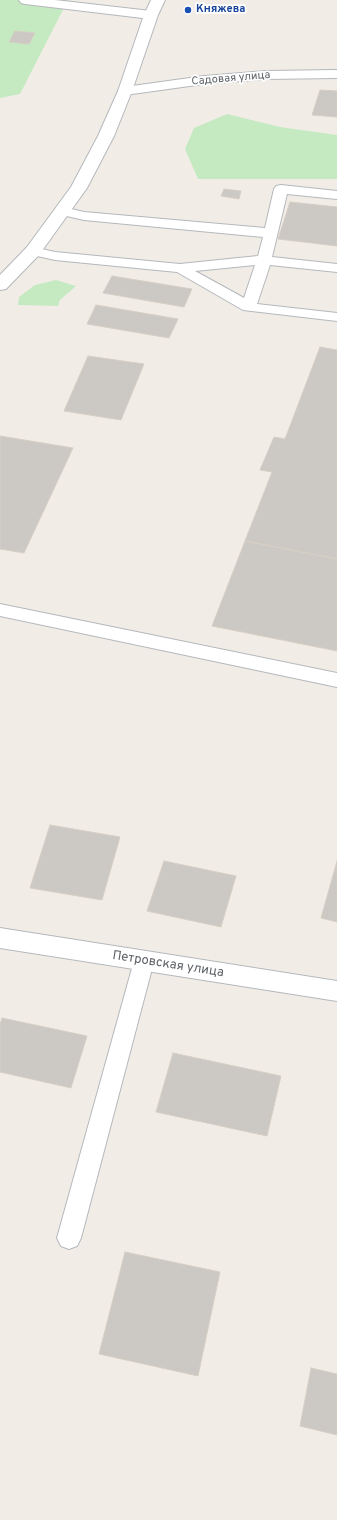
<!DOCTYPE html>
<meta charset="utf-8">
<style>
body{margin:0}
canvas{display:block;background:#f1ede6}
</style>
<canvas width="337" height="1520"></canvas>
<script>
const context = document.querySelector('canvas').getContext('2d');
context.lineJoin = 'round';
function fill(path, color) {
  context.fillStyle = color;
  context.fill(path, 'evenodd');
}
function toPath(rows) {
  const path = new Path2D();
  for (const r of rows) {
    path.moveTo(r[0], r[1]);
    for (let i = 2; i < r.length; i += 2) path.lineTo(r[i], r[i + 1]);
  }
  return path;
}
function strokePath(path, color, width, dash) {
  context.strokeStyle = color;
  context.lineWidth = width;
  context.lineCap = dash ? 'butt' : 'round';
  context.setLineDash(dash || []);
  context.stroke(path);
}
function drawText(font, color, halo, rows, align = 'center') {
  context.font = font + ' Overpass,sans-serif';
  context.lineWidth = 3.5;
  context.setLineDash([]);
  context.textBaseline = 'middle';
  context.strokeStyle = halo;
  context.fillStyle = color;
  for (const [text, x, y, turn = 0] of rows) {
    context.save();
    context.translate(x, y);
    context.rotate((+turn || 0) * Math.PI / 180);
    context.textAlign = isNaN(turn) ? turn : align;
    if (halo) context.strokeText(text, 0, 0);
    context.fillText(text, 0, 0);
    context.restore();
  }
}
fill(toPath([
 [0,0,68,0,20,94,0,98],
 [227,114,280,127,337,135,337,179,198,179,185,149,194,128],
 [56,280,76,286,60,300,58,306,18,305,19,297,35,285]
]), '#c5eac1');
const building = toPath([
 [15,31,35,33,29,44,9,42,15,31],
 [320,90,337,91,337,117,312,115,320,90],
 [224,189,241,191,239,199,221,196,224,189],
 [290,202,337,207,337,246,278,239,290,202],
 [112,276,192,289,184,307,103,293,112,276],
 [96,305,178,319,169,338,87,324,96,305],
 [320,347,337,350,337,559,245,541,272,472,260,470,274,437,285,439,320,347],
 [88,356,144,364,121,420,64,411,88,356],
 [0,436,73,448,24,553,0,549,0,436],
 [245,541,337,559,337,651,212,626,245,541],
 [50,825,120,837,102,900,30,888,50,825],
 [164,861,236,876,221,927,147,911,164,861],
 [337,861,337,922,321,918,337,861],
 [2,1018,87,1036,71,1088,0,1072,0,1024,2,1018],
 [173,1053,281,1076,267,1136,156,1112,173,1053],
 [125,1252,220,1272,198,1376,99,1354,125,1252],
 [311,1368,337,1374,337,1435,300,1426,311,1368]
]);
fill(building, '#ccc8c3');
strokePath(building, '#d6cfc4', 1);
const service = toPath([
 [19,0,55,0,151,11,155,12,157,15,155,18,151,19,25,4,21,3,19,0],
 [281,185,337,191,337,199,287,194,272,257,337,264,337,272,270,265,257,304,337,313,337,321,243,310,177,272,55,260,28,254,26,251,28,248,33,247,55,252,180,264,258,256,263,237,84,220,58,214,56,211,58,208,63,207,84,212,265,228,274,189,276,186,281,185],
 [255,265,244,298,195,271,255,265],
 [0,604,337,673,337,687,0,616,0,604],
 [144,952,151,955,154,961,81,1238,77,1246,69,1249,61,1246,57,1238,134,961,137,955,144,952]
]);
const minor = toPath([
 [337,70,337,78,266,79,204,84,125,95,120,94,118,91,120,88,125,87,204,76,266,71,337,70],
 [0,928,337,981,337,1001,0,948,0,928]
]);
const tertiary = toPath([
 [151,0,165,0,158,15,132,91,114,136,87,188,39,255,6,289,0,290,0,275,27,247,71,187,98,136,118,91,144,15,151,0]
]);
strokePath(service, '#b4b8bc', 2);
strokePath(minor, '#b4b8bc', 2);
strokePath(tertiary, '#b4b8bc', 2);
fill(service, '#fff');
fill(minor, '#fff');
fill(tertiary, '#fff');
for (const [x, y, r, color] of [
 [188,10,4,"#1a4fb4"]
]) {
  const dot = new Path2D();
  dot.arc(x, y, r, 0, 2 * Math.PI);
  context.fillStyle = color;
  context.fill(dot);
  strokePath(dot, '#fff', 1.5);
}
drawText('bold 11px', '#164399', '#fff', [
 ["Княжева",196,10]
], 'left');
drawText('11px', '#5e6368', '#fff', [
 ["Садовая улица",231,79,-5]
]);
drawText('13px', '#5e6368', '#fff', [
 ["Петровская улица",168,965,9]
]);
</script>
